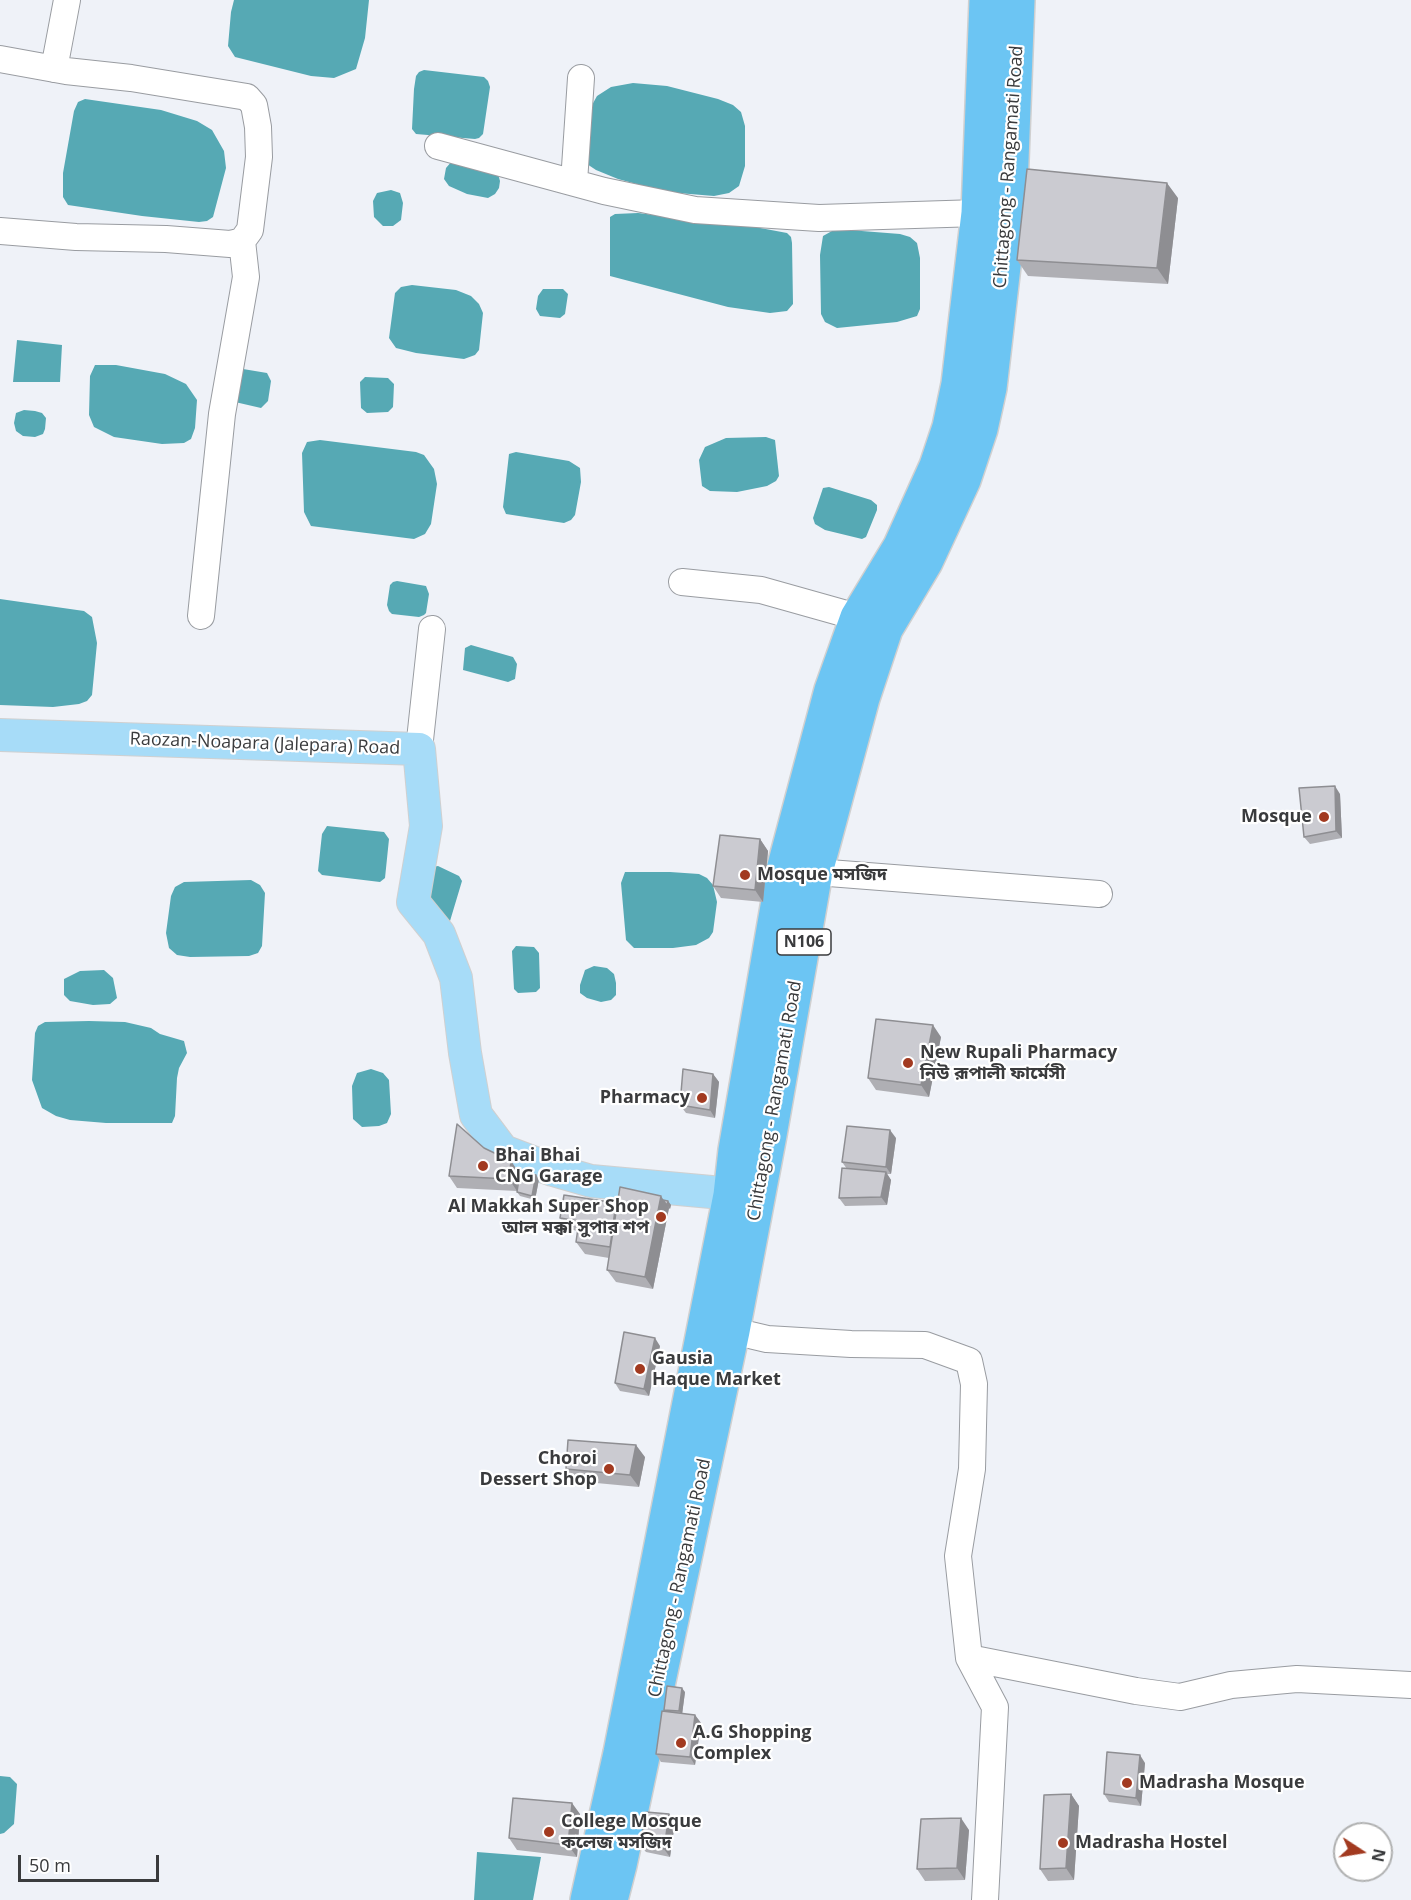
<!DOCTYPE html>
<meta charset="utf-8">
<style>
body{margin:0}
#map{position:relative;width:1411px;height:1900px;overflow:hidden;background:#eff2f8;font-family:"Open Sans",sans-serif}
canvas{display:block}
.north{position:absolute;left:1333px;top:1822px;width:60px;height:60px;box-sizing:border-box;background:#fff;border:2px solid #b0b1b1;border-radius:50%;rotate:102deg;font-size:16px;font-weight:700;line-height:24px;text-align:center;color:#3a3b3d}
.north::after{content:'';display:block;margin:auto;width:21px;height:27px;background:#a23a20;clip-path:polygon(50% 0,100% 100%,50% 72%,0 100%)}
.scale{position:absolute;left:18px;top:1855px;width:141px;height:27px;box-sizing:border-box;border:3px solid #3a3b3d;border-top:0;padding-left:8px;font-size:18px;line-height:21px;white-space:nowrap;color:#3a3b3d;-webkit-text-stroke:4px #fff;paint-order:stroke}
</style>
<div id="map">
<canvas width="1411" height="1900"></canvas>
<div class="north">N</div>
<div class="scale">50 m</div>
</div>
<script>
const context = document.querySelector('canvas').getContext('2d');
context.lineJoin = 'round';
function fill(path, color) {
  context.fillStyle = color;
  context.fill(path, 'evenodd');
}
function toPath(rows) {
  const path = new Path2D();
  for (const r of rows) {
    path.moveTo(r[0], r[1]);
    for (let i = 2; i < r.length; i += 2) path.lineTo(r[i], r[i + 1]);
  }
  return path;
}
function strokePath(path, color, width, dash) {
  context.strokeStyle = color;
  context.lineWidth = width;
  context.lineCap = dash ? 'butt' : 'round';
  context.setLineDash(dash || []);
  context.stroke(path);
}
function drawText(font, color, halo, rows, align = 'center') {
  context.font = font + ' "Open Sans","Noto Sans Bengali",sans-serif';
  context.lineWidth = 4.5;
  context.setLineDash([]);
  context.textBaseline = 'middle';
  context.strokeStyle = halo;
  context.fillStyle = color;
  for (const [text, x, y, turn = 0] of rows) {
    context.save();
    context.translate(x, y);
    context.rotate((+turn || 0) * Math.PI / 180);
    context.textAlign = isNaN(turn) ? turn : align;
    if (halo) context.strokeText(text, 0, 0);
    context.fillText(text, 0, 0);
    context.restore();
  }
}
fill(toPath([
 [234,0,369,0,365,38,356,69,334,78,311,76,235,57,228,46,231,12],
 [424,70,484,77,488,81,490,87,483,134,479,138,475,139,416,134,412,129,414,89,416,76,419,72],
 [633,83,667,86,718,99,733,105,741,112,745,126,745,166,739,186,729,193,714,196,666,192,618,179,596,170,587,164,589,125,592,105,597,96,611,87],
 [85,99,161,110,197,121,212,130,224,151,226,168,213,217,207,221,199,222,142,216,68,205,63,197,63,173,74,111,78,102],
 [452,161,498,174,500,181,499,188,495,194,488,198,467,194,449,186,444,179,446,168],
 [391,190,400,193,403,203,401,220,393,226,383,226,374,217,373,201,377,193],
 [638,213,755,227,787,233,791,237,792,243,793,304,787,311,770,313,728,307,610,276,610,217,615,214],
 [849,230,900,234,910,237,917,243,920,258,920,309,917,316,897,322,837,328,825,322,821,314,820,255,823,236,832,231],
 [412,285,456,290,471,296,479,304,483,313,479,350,475,355,464,359,416,353,396,348,389,338,395,293,401,287],
 [543,289,563,289,568,294,565,314,560,318,540,316,536,309,538,296],
 [17,340,62,345,60,382,13,382],
 [95,365,116,365,165,374,186,384,197,400,195,428,191,439,184,443,162,444,114,437,94,427,89,415,90,376],
 [243,369,267,373,271,381,268,401,261,408,235,402],
 [365,377,388,378,394,384,393,407,388,412,367,413,361,408,360,382],
 [24,410,35,411,42,413,46,418,45,429,43,434,35,437,23,436,16,431,14,423,16,413],
 [766,437,775,440,779,476,776,481,767,486,737,492,710,491,702,486,699,460,705,447,726,438],
 [320,440,416,452,424,455,434,469,437,484,431,524,425,534,414,539,311,526,304,512,302,453,307,442],
 [516,452,569,461,580,468,581,482,575,515,571,520,564,523,506,514,503,507,509,454],
 [829,487,871,500,877,505,877,510,866,537,862,539,825,530,815,524,813,518,823,488],
 [397,581,426,586,429,594,426,613,424,615,419,617,392,614,389,611,387,605,390,585,393,582],
 [0,599,84,611,92,617,97,643,92,695,87,701,79,704,53,707,0,705],
 [471,645,513,657,517,664,515,679,508,682,463,670,465,648],
 [327,826,384,832,389,839,385,878,380,882,322,875,318,871,322,834],
 [438,866,459,876,462,881,450,921,445,923,429,904,428,885,432,867],
 [625,872,670,872,699,874,707,878,713,885,717,902,713,932,709,938,696,945,673,948,634,948,626,940,621,883],
 [251,880,260,885,265,893,262,946,258,953,249,956,190,957,177,955,169,948,166,933,171,896,175,887,184,882],
 [516,946,534,947,539,953,540,988,536,992,518,993,514,989,512,951],
 [594,966,607,968,614,974,616,983,616,995,611,1000,601,1002,587,998,580,993,580,985,585,970],
 [104,970,113,978,117,998,110,1004,93,1005,70,1001,64,995,64,979,80,971],
 [89,1021,125,1022,151,1028,160,1034,184,1041,187,1053,179,1068,177,1078,175,1116,172,1123,106,1123,70,1120,56,1116,42,1108,32,1080,35,1033,38,1026,45,1022],
 [371,1069,383,1073,389,1080,391,1114,387,1123,379,1126,362,1127,353,1119,352,1086,357,1073],
 [0,1776,10,1777,17,1784,14,1824,4,1833,0,1834],
 [477,1852,541,1857,533,1900,474,1900]
]), '#56a9b4');
const minor = toPath([
 [0,59,66,71,131,78,247,97,254,105,258,127,259,157,250,230,242,241,230,244,166,239,76,237,0,231],
 [54,69,67,0],
 [438,146,604,191,695,210,819,218,978,213],
 [574,182,581,78],
 [682,582,761,590,857,617],
 [201,616,222,414,246,277,242,241],
 [419,749,432,629],
 [816,872,1099,894],
 [733,1331,767,1339,851,1344,925,1345,969,1361,974,1384,972,1469,958,1556,969,1658,995,1707,985,1900],
 [969,1658,1136,1691,1180,1697,1231,1685,1297,1679,1411,1685]
]);
const major = toPath([
 [0,735,419,749,426,826,413,902,439,934,456,978,465,1053,476,1115,503,1151,553,1170,591,1181,755,1196]
]);
const highway = toPath([
 [587,1900,620,1753,730,1195,735,1150,784,866,831,690,857,617,900,546,936,466,949,427,958,384,978,213,986,0],
 [611,1900,620,1865,733,1331,770,1135,816,872,863,698,886,629,926,562,964,480,981,429,990,388,1010,214,1018,0]
]);
strokePath(minor, '#999ca1', 28);
strokePath(major, '#d0d0d0', 34);
strokePath(highway, '#d0d0d0', 36);
strokePath(minor, '#fff', 26);
strokePath(major, '#a7dcf8', 32);
strokePath(highway, '#6cc5f3', 33);
fill(toPath([
 [1178,198,1168,284,1028,276,1017,260],
 [1340,794,1342,838,1310,844,1304,837],
 [760,839,768,851,763,902,721,898,713,886],
 [941,1037,929,1097,876,1090,868,1078],
 [713,1074,719,1082,715,1118,686,1113,680,1105],
 [896,1138,891,1174,887,1174,891,1180,887,1205,845,1206,839,1198,847,1169,842,1162],
 [511,1161,519,1173,517,1191,457,1188,449,1176],
 [536,1175,539,1179,535,1200,520,1196,517,1192],
 [663,1200,668,1201,671,1205,670,1209,669,1208,653,1289,616,1282,607,1270,609,1258,585,1254,576,1242,578,1231,568,1229,560,1218,617,1205],
 [660,1346,649,1396,620,1391,615,1383],
 [645,1457,639,1487,575,1481,566,1469],
 [685,1692,682,1714,695,1715,701,1723,695,1765,661,1762,656,1754,665,1711,664,1710],
 [1145,1763,1141,1806,1109,1802,1104,1794],
 [1071,1794,1079,1806,1074,1880,1048,1881,1040,1869],
 [580,1814,577,1857,517,1850,509,1838],
 [669,1814,675,1822,670,1857,646,1852,640,1845],
 [969,1830,965,1880,925,1881,917,1869]
]), '#afafb4');
fill(toPath([
 [1167,183,1178,198,1168,284,1157,268],
 [1335,786,1340,794,1342,838,1336,831],
 [760,839,768,851,763,902,755,890],
 [933,1025,941,1037,929,1097,921,1085],
 [713,1074,719,1082,715,1118,710,1110],
 [890,1130,896,1138,891,1174,886,1167],
 [511,1161,519,1173,517,1191,509,1179],
 [886,1172,891,1180,887,1205,881,1197],
 [536,1175,539,1179,535,1200,532,1196],
 [661,1196,669,1208,653,1289,645,1277],
 [668,1201,671,1205,670,1209,667,1205],
 [616,1203,624,1215,618,1259,610,1247],
 [655,1338,660,1346,649,1396,644,1389],
 [636,1445,645,1457,639,1487,630,1475],
 [682,1688,685,1692,682,1715,679,1711],
 [695,1715,701,1723,695,1765,690,1757],
 [1140,1755,1145,1763,1141,1806,1136,1798],
 [1071,1794,1079,1806,1074,1880,1066,1868],
 [572,1803,580,1814,577,1857,568,1845],
 [669,1814,675,1822,670,1857,664,1849],
 [961,1818,969,1830,965,1880,957,1868]
]), '#8e8e92');
const building = toPath([
 [1027,169,1167,183,1157,268,1017,260,1027,169],
 [1335,786,1336,831,1304,837,1299,788,1335,786],
 [720,835,760,839,755,890,713,886,720,835],
 [876,1019,933,1025,921,1085,868,1078,876,1019],
 [683,1069,713,1074,710,1110,680,1105,683,1069],
 [457,1124,484,1148,511,1161,509,1179,449,1176,457,1124],
 [847,1126,890,1130,886,1167,842,1162,847,1126],
 [842,1168,886,1172,881,1197,839,1198,842,1168],
 [520,1172,536,1175,532,1196,517,1192,520,1172],
 [620,1187,661,1196,645,1277,607,1270,620,1187],
 [564,1195,616,1203,610,1247,576,1242,579,1221,560,1218,564,1195],
 [663,1200,668,1201,667,1205,666,1204,663,1200],
 [624,1332,655,1338,644,1389,615,1383,624,1332],
 [568,1440,636,1445,630,1475,566,1469,568,1440],
 [667,1686,682,1688,679,1711,664,1710,667,1686],
 [662,1711,695,1715,690,1757,656,1754,662,1711],
 [1107,1752,1140,1755,1136,1798,1104,1794,1107,1752],
 [1071,1794,1066,1868,1040,1869,1044,1795,1071,1794],
 [513,1798,572,1803,568,1845,509,1838,513,1798],
 [646,1812,669,1814,664,1849,640,1845,646,1812],
 [961,1818,957,1868,917,1869,921,1819,961,1818]
]);
fill(building, '#cbcbd1');
strokePath(building, '#8e8e92', 1.5);
for (const [x, y, r, color] of [
 [1324,817,6,"#a23a20"],
 [745,875,6,"#a23a20"],
 [908,1063,6,"#a23a20"],
 [702,1098,6,"#a23a20"],
 [483,1166,6,"#a23a20"],
 [661,1217,6,"#a23a20"],
 [640,1369,6,"#a23a20"],
 [609,1469,6,"#a23a20"],
 [681,1743,6,"#a23a20"],
 [1127,1783,6,"#a23a20"],
 [549,1832,6,"#a23a20"],
 [1063,1843,6,"#a23a20"]
]) {
  const dot = new Path2D();
  dot.arc(x, y, r, 0, 2 * Math.PI);
  context.fillStyle = color;
  context.fill(dot);
  strokePath(dot, '#fff', 2);
}
for (const [x, y, w] of [
 [804,942,54]
]) {
  const box = new Path2D();
  box.roundRect(x - w / 2, y - 13, w, 26, 4.5);
  context.fillStyle = '#fff';
  context.fill(box);
  strokePath(box, '#3a3b3d', 1.5);
}
drawText('bold 16px', '#3a3b3d', null, [
 ["N106",804,942]
]);
drawText('18px', '#3a3b3d', '#fff', [
 ["Chittagong - Rangamati Road",1009,167,-86],
 ["Raozan-Noapara (Jalepara) Road",265,744,2],
 ["Chittagong - Rangamati Road",775,1101,-80],
 ["Chittagong - Rangamati Road",680,1578,-78]
]);
drawText('bold 18px', '#3a3b3d', '#fff', [
 ["Mosque",1312,817,"right"],
 ["Mosque মসজিদ",757,875],
 ["New Rupali Pharmacy",920,1053],
 ["নিউ রূপালী ফার্মেসী",920,1074],
 ["Pharmacy",690,1098,"right"],
 ["Bhai Bhai",495,1156],
 ["CNG Garage",495,1177],
 ["Al Makkah Super Shop",649,1207,"right"],
 ["আল মক্কা সুপার শপ",649,1228,"right"],
 ["Gausia",652,1359],
 ["Haque Market",652,1380],
 ["Choroi",597,1459,"right"],
 ["Dessert Shop",597,1480,"right"],
 ["A.G Shopping",693,1733],
 ["Complex",693,1754],
 ["Madrasha Mosque",1139,1783],
 ["College Mosque",561,1822],
 ["কলেজ মসজিদ",561,1843],
 ["Madrasha Hostel",1075,1843]
], 'left');
</script>
